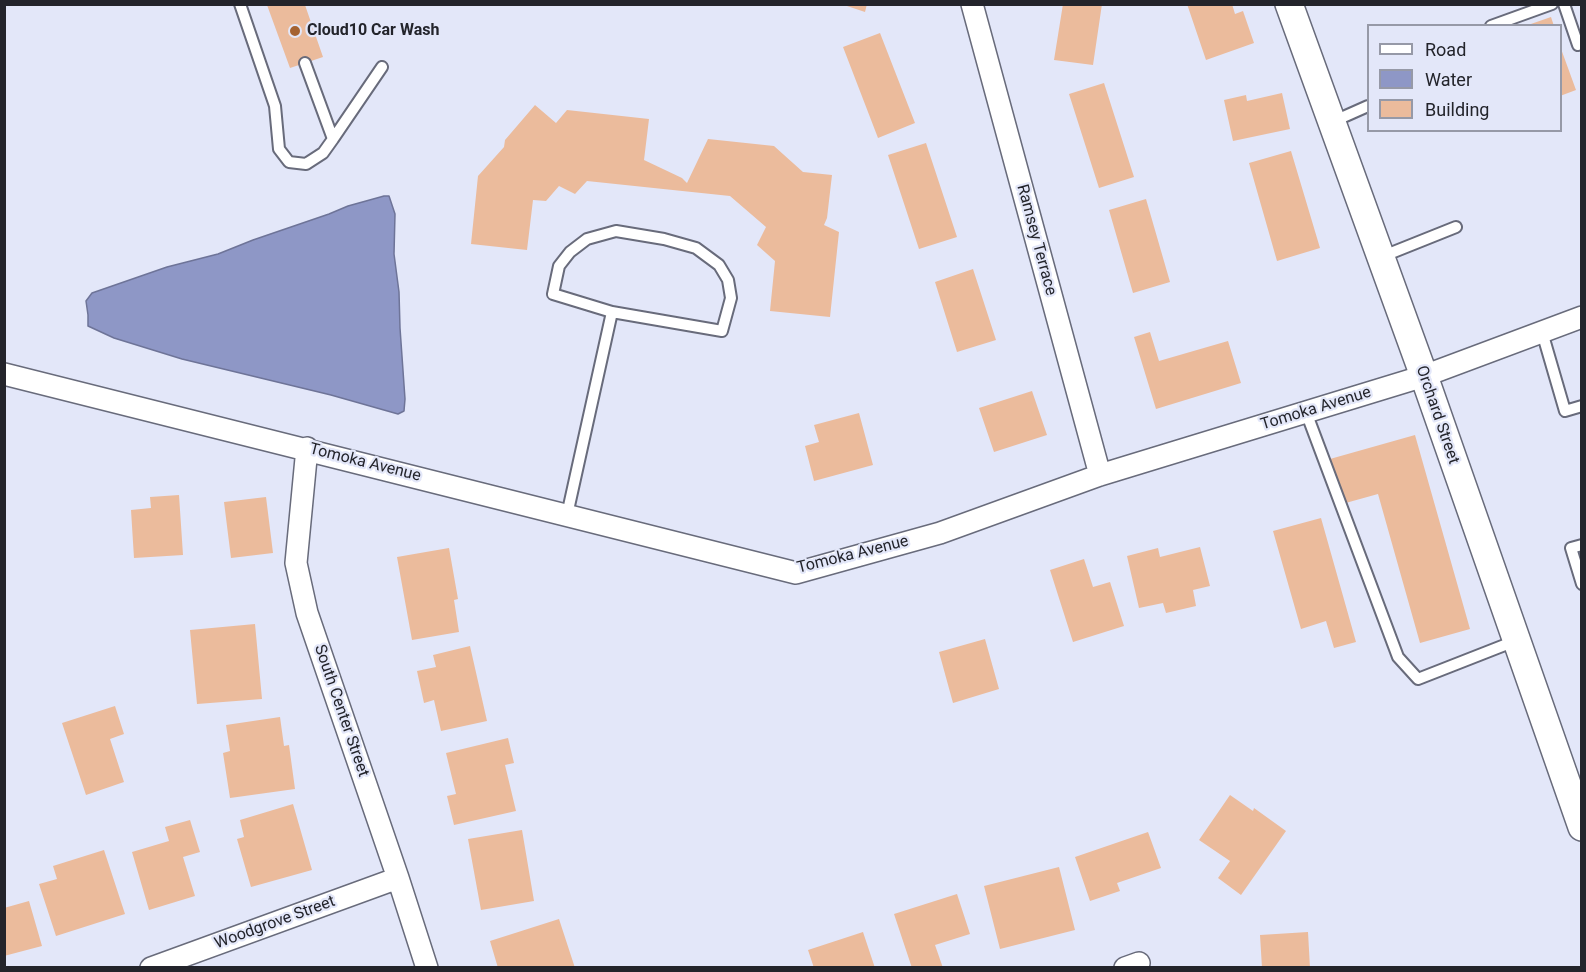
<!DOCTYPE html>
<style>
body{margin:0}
#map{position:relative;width:1586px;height:972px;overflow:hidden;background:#e3e7f9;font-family:Roboto,sans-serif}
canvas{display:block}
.frame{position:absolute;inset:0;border:6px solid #23242b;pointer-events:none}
.legend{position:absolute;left:1367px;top:24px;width:195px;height:108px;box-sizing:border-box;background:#e3e7f9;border:2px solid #9699a7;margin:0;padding:8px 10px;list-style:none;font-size:18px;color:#23242b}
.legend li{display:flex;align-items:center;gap:12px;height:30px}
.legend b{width:30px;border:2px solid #9699a7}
</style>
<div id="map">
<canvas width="1586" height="972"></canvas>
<div class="frame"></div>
<ul class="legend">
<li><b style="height:8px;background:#fff"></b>Road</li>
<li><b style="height:16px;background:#8e97c6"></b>Water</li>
<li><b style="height:16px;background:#ebbb9c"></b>Building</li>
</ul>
</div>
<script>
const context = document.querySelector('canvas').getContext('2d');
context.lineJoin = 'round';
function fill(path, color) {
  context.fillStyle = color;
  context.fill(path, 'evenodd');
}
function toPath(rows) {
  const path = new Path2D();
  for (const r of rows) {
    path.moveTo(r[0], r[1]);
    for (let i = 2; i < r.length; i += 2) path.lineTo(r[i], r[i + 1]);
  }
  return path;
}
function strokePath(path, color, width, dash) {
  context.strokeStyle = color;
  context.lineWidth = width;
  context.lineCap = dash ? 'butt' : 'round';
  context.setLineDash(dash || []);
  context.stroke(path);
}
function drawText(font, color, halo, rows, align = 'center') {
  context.font = font + ' Roboto,sans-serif';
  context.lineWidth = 4.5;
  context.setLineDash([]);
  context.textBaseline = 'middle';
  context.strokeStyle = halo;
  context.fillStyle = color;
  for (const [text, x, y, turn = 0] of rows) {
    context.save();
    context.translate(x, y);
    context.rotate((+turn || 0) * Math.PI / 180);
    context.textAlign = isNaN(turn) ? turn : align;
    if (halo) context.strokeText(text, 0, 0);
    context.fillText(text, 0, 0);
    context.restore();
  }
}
const water = toPath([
 [384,196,389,196,395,214,394,254,399,292,400,328,405,399,404,411,398,414,331,395,182,359,114,338,88,326,88,315,86,301,92,293,167,267,218,254,253,240,329,214,348,206,384,196]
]);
fill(water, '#8e97c6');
strokePath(water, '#6e7498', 1.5);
fill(toPath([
 [841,4,867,4,865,12],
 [1063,4,1102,4,1093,65,1054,60],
 [1187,4,1232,4,1235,14,1243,11,1254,43,1206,60],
 [267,5,305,5,323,57,290,68],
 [1551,17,1554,26,1528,26,1528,25],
 [880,33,915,123,878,138,843,47],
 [1560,46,1576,90,1560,96],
 [1104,83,1134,177,1099,188,1069,94],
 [1282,93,1290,129,1233,141,1224,100,1246,95,1247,101],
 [535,105,556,123,567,110,649,119,644,160,682,178,687,183,708,139,774,146,803,172,832,175,827,218,824,225,839,232,830,317,770,311,775,261,757,245,766,227,730,196,587,181,575,194,559,186,546,201,533,200,527,250,471,244,478,176,504,147,505,140],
 [926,143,957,237,919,249,888,155],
 [1291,151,1320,248,1277,261,1249,163],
 [1146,199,1170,282,1133,293,1109,210],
 [973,269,996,340,957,352,935,282],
 [1150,332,1159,361,1228,341,1241,383,1156,409,1134,337],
 [1032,391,1047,435,994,452,979,408],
 [859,413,873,465,814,481,805,446,819,442,814,425],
 [1415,435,1470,629,1420,643,1378,494,1342,504,1330,459],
 [179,495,183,555,134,558,131,510,151,508,150,497],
 [266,497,273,553,231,558,224,502],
 [1321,518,1356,642,1334,648,1326,621,1301,629,1273,531],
 [1200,547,1210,586,1193,590,1196,606,1166,613,1163,603,1139,608,1127,556,1158,548,1160,557],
 [449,548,458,599,454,600,459,632,412,640,397,557],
 [1084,559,1093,587,1110,582,1124,626,1073,642,1050,570],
 [255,624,262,699,197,704,190,630],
 [985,639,999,689,953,703,939,652],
 [470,646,487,721,441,731,434,700,424,703,417,671,436,667,433,655],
 [115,706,124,734,110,739,124,782,86,795,62,723],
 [280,717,284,746,289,745,295,789,230,798,223,753,230,751,226,725],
 [508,738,514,763,505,765,516,811,454,825,447,796,456,794,446,753],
 [1230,795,1253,811,1254,808,1286,831,1241,895,1218,878,1230,861,1199,840],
 [293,804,312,870,251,887,237,839,244,837,240,820],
 [190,820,200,852,183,857,195,896,149,910,132,852,169,841,165,827],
 [522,830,534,901,481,910,468,839],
 [1148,832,1161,868,1117,883,1120,891,1090,901,1075,857],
 [104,850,125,914,56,936,39,884,57,879,53,866],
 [1059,867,1075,930,1000,949,984,886],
 [957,894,970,934,935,945,943,968,912,968,894,914],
 [29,901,42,946,4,956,4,908],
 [559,919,575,968,498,968,490,941],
 [863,932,875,968,814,968,808,950],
 [1308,932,1310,968,1262,968,1260,935]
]), '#ebbb9c');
const service = toPath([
 [240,4,275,106,279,149,289,162,306,164,323,153,333,139,305,63],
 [1564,4,1578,45,1582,44],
 [1491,26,1552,4],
 [1332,122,1368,106],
 [333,139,382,67],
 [1381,257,1456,227],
 [1542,332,1565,411,1582,406],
 [1306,412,1398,657,1418,679,1515,641],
 [567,515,612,312,553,294,559,266,570,252,587,239,616,231,664,239,696,248,719,265,728,280,731,298,722,331,612,312],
 [1582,545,1571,548,1582,584]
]);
const minor = toPath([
 [972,4,1100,475],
 [4,374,796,573,940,533,1100,475,1424,376,1582,317],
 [307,448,296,563,307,613,398,878,427,968],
 [151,968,398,878],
 [1125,968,1139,963]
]);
const tertiary = toPath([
 [1289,4,1424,376,1582,827]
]);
strokePath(service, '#686b7b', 14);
strokePath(minor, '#686b7b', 24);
strokePath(tertiary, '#686b7b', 30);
strokePath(service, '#fff', 10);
strokePath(minor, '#fff', 21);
strokePath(tertiary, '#fff', 27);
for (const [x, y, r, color] of [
 [295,31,6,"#a56231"]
]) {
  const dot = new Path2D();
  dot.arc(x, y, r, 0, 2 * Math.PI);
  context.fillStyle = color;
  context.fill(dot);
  strokePath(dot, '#e3e7f9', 2);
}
drawText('bold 16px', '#23242b', '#e3e7f9', [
 ["Cloud10 Car Wash",307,31]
], 'left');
drawText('16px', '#23242b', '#e3e7f9', [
 ["Ramsey Terrace",1036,240,75],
 ["Tomoka Avenue",1316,409,-17],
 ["Orchard Street",1437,415,71],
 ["Tomoka Avenue",365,463,14],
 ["Tomoka Avenue",853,555,-14],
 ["South Center Street",341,711,71],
 ["Woodgrove Street",275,923,-20]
]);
</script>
